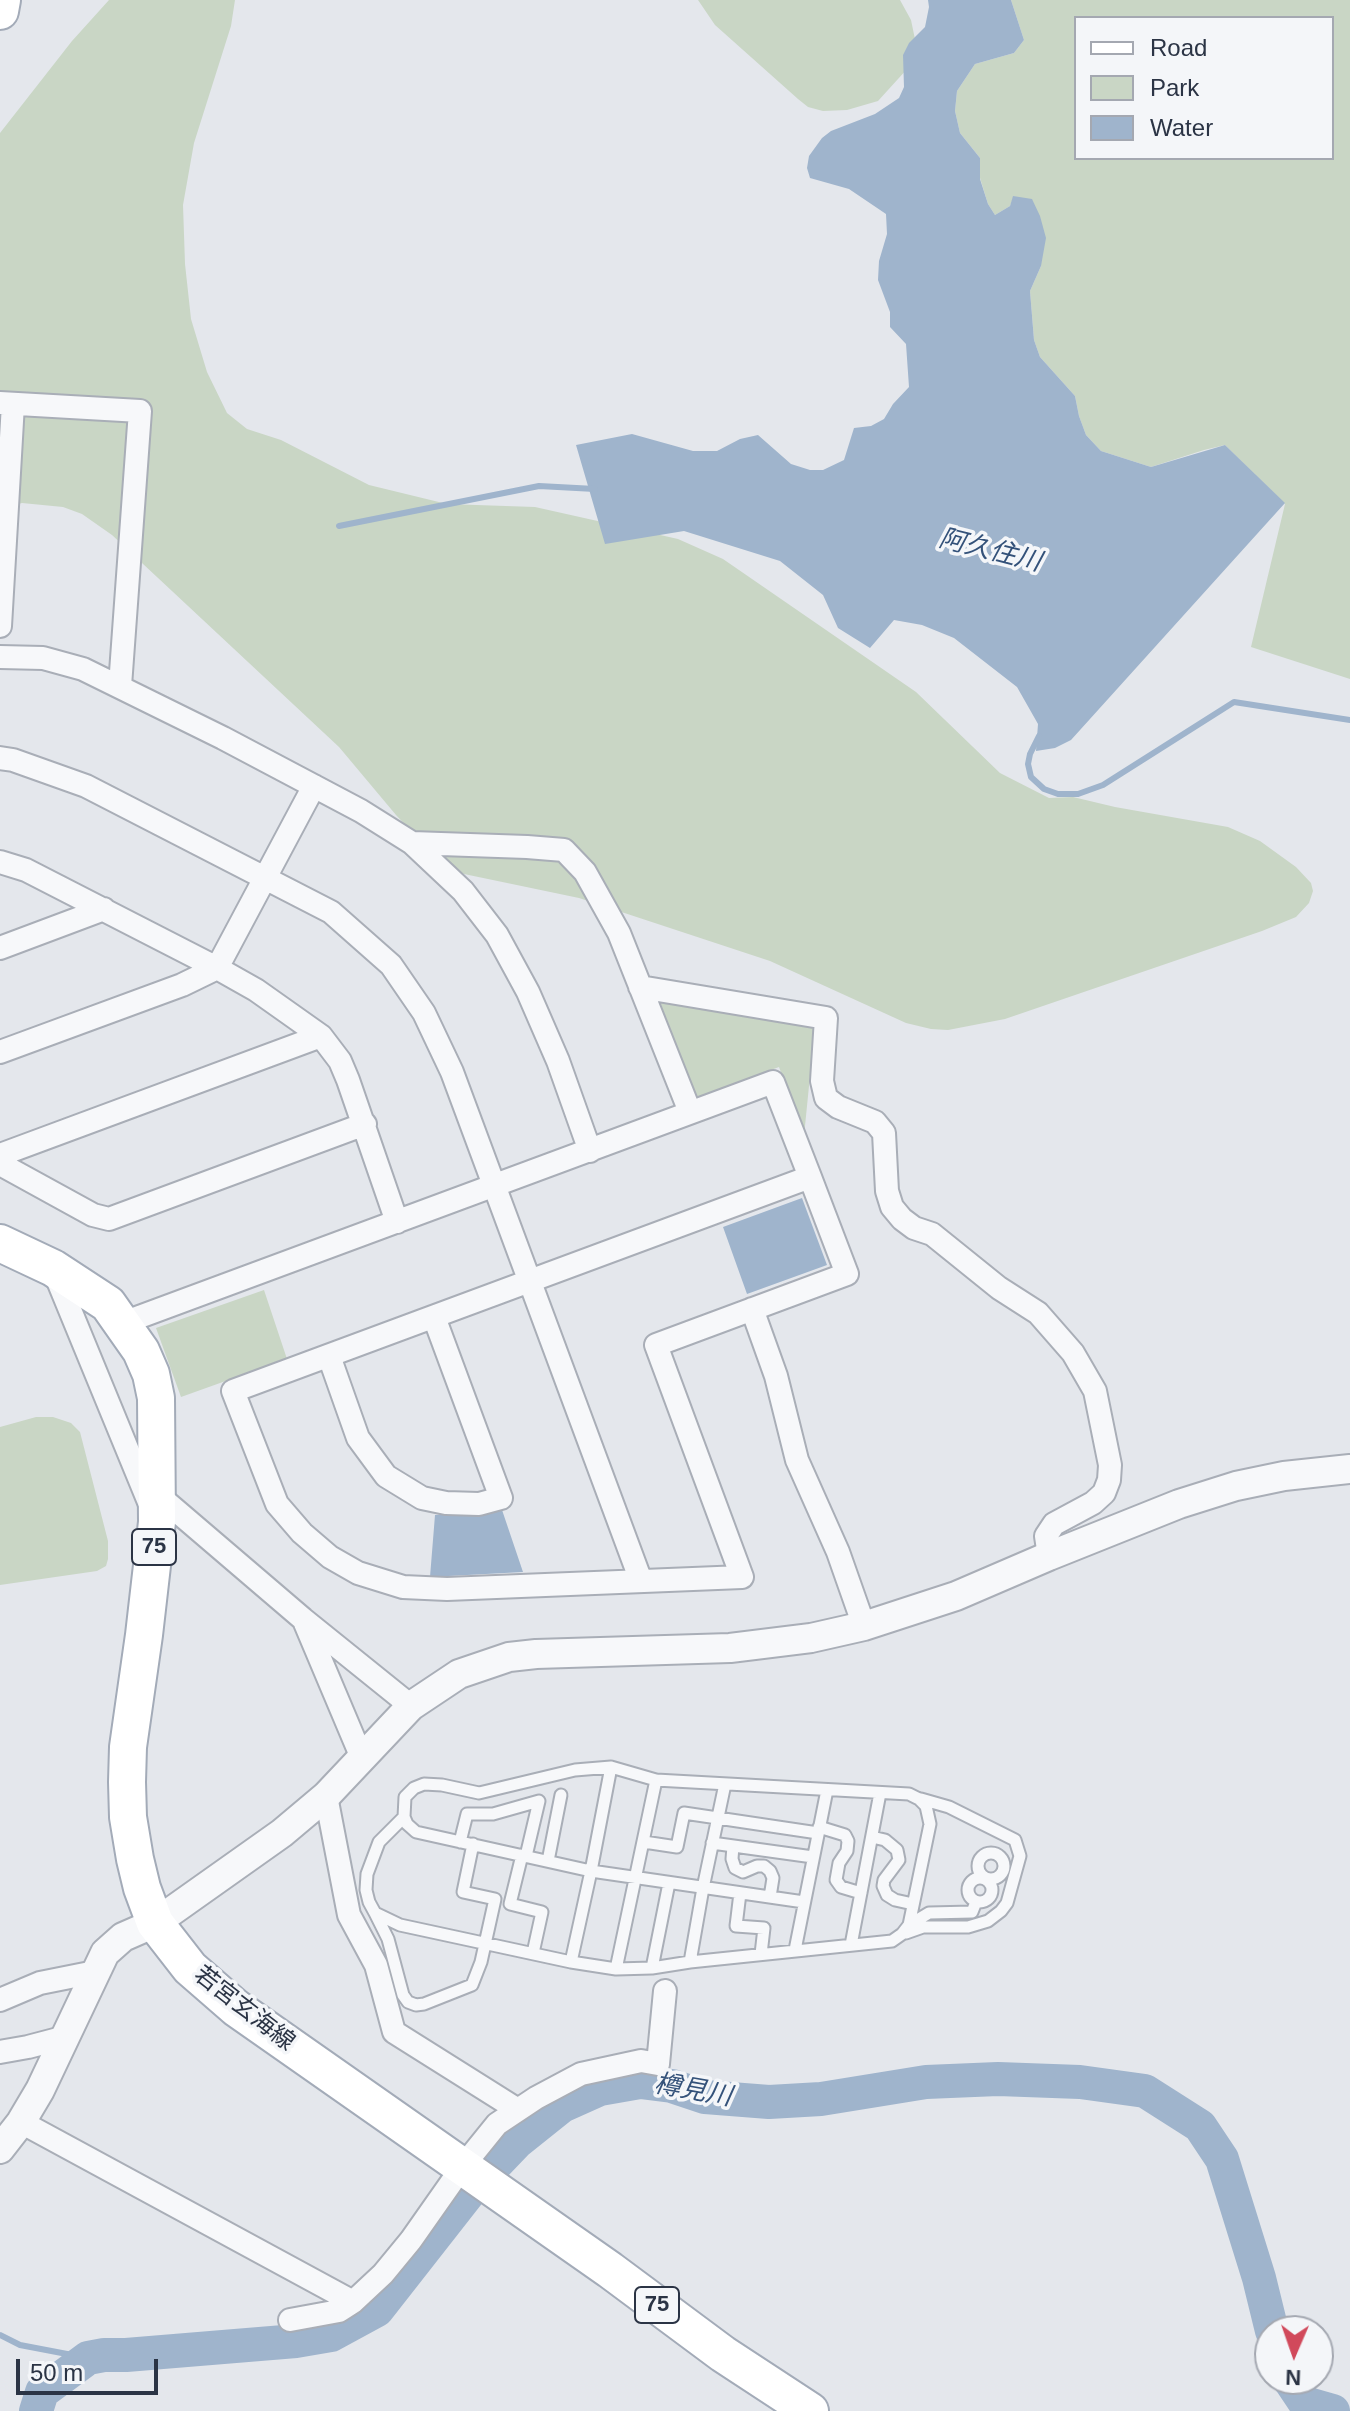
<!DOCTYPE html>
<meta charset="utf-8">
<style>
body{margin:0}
#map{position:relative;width:1350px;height:2411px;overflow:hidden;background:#e4e7ec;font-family:Arial,sans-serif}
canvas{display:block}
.legend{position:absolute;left:1074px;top:16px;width:260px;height:144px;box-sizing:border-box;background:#f4f6f9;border:2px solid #a4a8b1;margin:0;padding:10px 14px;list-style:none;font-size:24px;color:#2b3445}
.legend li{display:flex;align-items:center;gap:16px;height:40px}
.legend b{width:40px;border:2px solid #a4a8b1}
.north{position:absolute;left:1254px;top:2315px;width:80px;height:80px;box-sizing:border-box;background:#f4f6f9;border:2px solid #a4a8b1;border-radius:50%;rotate:182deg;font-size:22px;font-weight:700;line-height:32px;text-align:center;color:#2b3445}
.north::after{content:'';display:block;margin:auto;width:28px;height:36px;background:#d1495b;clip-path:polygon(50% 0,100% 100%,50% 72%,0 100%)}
.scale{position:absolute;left:16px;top:2359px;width:142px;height:36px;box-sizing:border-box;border:4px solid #2b3445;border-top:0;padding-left:10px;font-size:24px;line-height:28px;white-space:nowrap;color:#2b3445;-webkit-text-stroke:6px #f4f6f9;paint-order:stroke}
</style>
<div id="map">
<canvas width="1350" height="2411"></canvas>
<ul class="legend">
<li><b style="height:10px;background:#fff"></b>Road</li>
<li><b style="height:22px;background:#c9d6c5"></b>Park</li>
<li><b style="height:22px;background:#9fb4cc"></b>Water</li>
</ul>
<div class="north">N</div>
<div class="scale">50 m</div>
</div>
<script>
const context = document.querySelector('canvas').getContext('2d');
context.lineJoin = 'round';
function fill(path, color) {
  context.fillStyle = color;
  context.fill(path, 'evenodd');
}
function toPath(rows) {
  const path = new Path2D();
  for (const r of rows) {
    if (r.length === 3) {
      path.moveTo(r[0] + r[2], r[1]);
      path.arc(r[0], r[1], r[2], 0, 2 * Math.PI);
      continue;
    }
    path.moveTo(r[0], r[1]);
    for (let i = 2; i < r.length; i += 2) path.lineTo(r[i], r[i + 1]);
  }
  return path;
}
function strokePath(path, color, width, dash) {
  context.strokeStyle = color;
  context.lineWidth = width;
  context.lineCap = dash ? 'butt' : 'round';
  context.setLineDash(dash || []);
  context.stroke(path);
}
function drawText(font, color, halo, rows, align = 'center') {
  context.font = font + ' Arial,"Noto Sans JP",sans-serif';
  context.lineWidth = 7;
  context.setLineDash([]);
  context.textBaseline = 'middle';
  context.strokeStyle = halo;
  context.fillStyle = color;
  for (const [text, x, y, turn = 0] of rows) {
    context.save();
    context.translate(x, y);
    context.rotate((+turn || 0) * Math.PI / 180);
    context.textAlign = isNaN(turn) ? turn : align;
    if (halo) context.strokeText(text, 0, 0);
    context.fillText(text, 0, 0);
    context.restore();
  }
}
fill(toPath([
 [109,0,235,0,231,26,194,143,183,205,185,264,191,319,207,372,227,413,247,429,281,440,369,485,447,504,535,507,678,539,723,559,916,692,1000,773,1049,798,1073,797,1115,807,1228,827,1260,841,1296,867,1311,883,1313,891,1309,903,1296,917,1262,931,1005,1019,948,1030,931,1029,906,1023,770,961,579,898,464,874,445,867,396,815,339,747,112,535,82,514,63,507,22,503,0,509,0,133,72,41],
 [698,0,900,0,911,20,916,44,908,68,878,101,847,110,823,111,808,107,798,99,715,25],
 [1011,0,1350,0,1350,679,1251,647,1285,504,1225,445,1204,450,1151,467,1101,451,1086,435,1079,416,1075,396,1040,357,1034,340,1030,291,1041,266,1014,196,1010,206,995,215,988,204,980,178,980,158,960,133,955,111,957,91,975,64,1014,53,1024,40],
 [1076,18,1332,18,1332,158,1076,158],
 [659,999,815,1026,804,1136,779,1067,695,1098],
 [264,1290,287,1359,181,1397,156,1328],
 [36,1417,53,1417,71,1423,80,1432,108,1541,108,1559,106,1566,97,1571,0,1585,0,1427]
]), '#c9d6c5');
fill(toPath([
 [928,0,1011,0,1024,40,1014,53,975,64,957,91,955,111,960,133,980,158,980,179,988,204,995,215,1010,206,1013,196,1032,199,1040,216,1046,238,1041,266,1030,291,1034,340,1040,357,1075,396,1079,416,1086,435,1101,451,1151,467,1225,445,1285,503,1071,740,1055,748,1036,751,1038,724,1017,687,954,638,922,625,894,620,870,648,838,628,823,595,780,561,684,531,605,544,576,445,632,434,693,451,717,451,740,439,758,435,791,464,810,470,823,470,844,460,854,428,871,426,884,419,893,404,909,387,906,344,890,327,890,312,878,280,879,261,887,234,886,214,849,189,810,178,807,168,809,156,822,138,831,131,875,114,899,98,904,87,903,55,909,43,925,27,929,7],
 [802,1198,827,1265,747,1294,723,1227],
 [500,1504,523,1572,430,1577,435,1515,490,1511]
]), '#9fb4cc');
strokePath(toPath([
 [339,526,539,486,595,489],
 [1039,736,1030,754,1028,764,1031,777,1044,789,1058,794,1078,794,1103,785,1234,702,1350,720],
 [0,2335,20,2345,88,2358]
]), '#9fb4cc', 6);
strokePath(toPath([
 [1289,2379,1305,2403,1333,2411],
 [36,2411,42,2392,88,2358,104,2355,126,2355,296,2341,331,2335,377,2310,471,2190,517,2142,562,2106,600,2089,640,2082,672,2086,705,2097,769,2102,821,2099,926,2082,998,2079,1080,2082,1145,2091,1200,2126,1222,2159,1259,2278,1272,2331]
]), '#9fb4cc', 34);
const service = toPath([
 [611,1767,591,1871,804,1902],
 [404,1817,379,1842,367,1874,366,1890,369,1902,375,1913,400,1925,571,1962],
 [819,1827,845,1835,848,1841,847,1851,839,1863,836,1880,841,1887,861,1893],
 [872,1837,885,1840,897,1850,899,1860,884,1880,883,1886,887,1895,895,1900,913,1904],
 [460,1842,467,1814,493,1814,539,1801,526,1856],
 [644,1842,677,1847,684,1813,818,1833],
 [712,1843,813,1857],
 [733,1846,732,1859,735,1868,743,1872,757,1866,764,1866,770,1871,773,1878,770,1897],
 [991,1866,13],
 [522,1855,510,1904,542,1912,533,1953],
 [548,1861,561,1795],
 [980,1890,12],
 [740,1893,736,1926,764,1928,761,1954],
 [375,1913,388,1939,403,1995,408,2002,416,2005,424,2004,472,1985,481,1962,495,1899,463,1892,473,1844],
 [909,1925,930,1824,926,1806,919,1799,909,1794,656,1780,611,1767,575,1770,479,1793,442,1785,424,1784,414,1788,405,1797,404,1817,407,1824,416,1832,591,1871,571,1962,616,1969,652,1968,690,1962,892,1941,902,1934,909,1925,929,1913,972,1912,976,1902],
 [906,1933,923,1927,968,1927,988,1921,1001,1911,1007,1903,1020,1856,1015,1840,949,1807,921,1799],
 [851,1945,880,1793],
 [795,1950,827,1790],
 [690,1962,703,1888,725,1784],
 [652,1968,669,1883],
 [616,1969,656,1780]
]);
const minor = toPath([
 [0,403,140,411,120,686],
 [0,626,13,404],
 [0,657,43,658,83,669,223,738,361,811,412,843,463,891,497,935,528,992,558,1061,590,1151],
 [0,758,13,760,86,786,331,912,391,965,424,1013,452,1072,641,1581],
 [412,843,527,847,564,850,585,872,619,933,690,1112],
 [0,862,26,870,217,968,256,990,321,1036,340,1061,348,1080,397,1222],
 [0,948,104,909],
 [640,987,826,1018,822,1081,826,1098,838,1107,875,1122,884,1133,887,1191,892,1207,902,1219,914,1228,932,1234,999,1288,1038,1313,1073,1353,1095,1391,1110,1465,1109,1480,1104,1493,1093,1503,1054,1524,1046,1536,1049,1556],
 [0,1052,182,985,217,968,314,786],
 [0,1155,321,1036],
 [0,1164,93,1215,109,1219,365,1124],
 [54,1271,149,1502],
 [752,1309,776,1376,797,1460,838,1552,864,1626],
 [123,1323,773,1082,810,1177,847,1274,656,1345,742,1577,447,1589,403,1587,358,1573,330,1557,302,1533,277,1504,233,1391,810,1177],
 [329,1356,358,1438,386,1476,422,1498,446,1503,479,1504,501,1498,434,1317],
 [158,1495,303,1619,411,1706],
 [305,1623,362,1758],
 [326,1796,349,1915,376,1965,394,2032,518,2110],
 [0,2000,40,1983,95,1972],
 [0,2052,28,2047,66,2037],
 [21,2122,353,2302],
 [290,2320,339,2311,353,2302,383,2274,411,2240,463,2166,497,2124,536,2098,581,2074,641,2061,658,2064,665,1991]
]);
const tertiary = toPath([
 [0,2149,21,2122,40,2090,105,1953,123,1937,155,1923,282,1833,326,1796,411,1706,459,1674,509,1657,536,1654,730,1648,811,1638,864,1626,956,1596,1049,1556,1179,1504,1236,1486,1284,1476,1350,1469]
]);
const primary = toPath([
 [0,11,2,0],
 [0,1243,53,1268,108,1304,141,1351,151,1374,156,1398,157,1522,144,1635,128,1747,127,1782,128,1817,135,1859,142,1888,155,1923,190,1968,236,2008,610,2270,723,2354,810,2411]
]);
strokePath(service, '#a9aeb7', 15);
strokePath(minor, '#a9aeb7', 26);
strokePath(tertiary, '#a9aeb7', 32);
strokePath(primary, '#a3abb8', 40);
strokePath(service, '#f7f8fa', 11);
strokePath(minor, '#f7f8fa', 22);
strokePath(tertiary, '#f7f8fa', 28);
strokePath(primary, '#fff', 36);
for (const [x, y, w] of [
 [154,1547,44],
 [657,2305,44]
]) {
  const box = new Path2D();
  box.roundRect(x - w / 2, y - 18, w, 36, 6);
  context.fillStyle = '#f4f6f9';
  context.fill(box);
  strokePath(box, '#2b3445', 2);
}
drawText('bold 22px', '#2b3445', null, [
 ["75",154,1547],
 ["75",657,2305]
]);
drawText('24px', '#2b3445', '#f4f6f9', [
 ["若宮玄海線",244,2009,38]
]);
drawText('italic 26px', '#34527a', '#f4f6f9', [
 ["阿久住川",990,551,14],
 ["樽見川",693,2091,10]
]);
</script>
